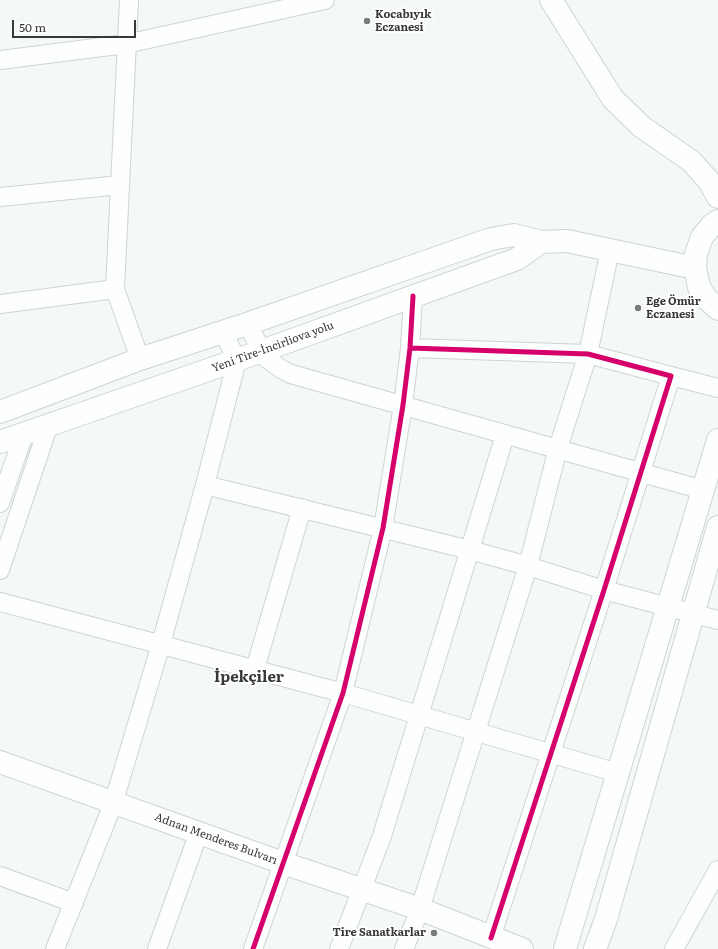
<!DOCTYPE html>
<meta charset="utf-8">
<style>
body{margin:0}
#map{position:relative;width:718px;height:949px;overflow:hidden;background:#f4f9f6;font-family:Literata,serif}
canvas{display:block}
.scale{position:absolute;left:12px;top:20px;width:124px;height:18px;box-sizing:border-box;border:2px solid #363938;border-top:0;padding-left:5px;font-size:12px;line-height:14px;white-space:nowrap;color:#363938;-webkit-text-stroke:3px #fff;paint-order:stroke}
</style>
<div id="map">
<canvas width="718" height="949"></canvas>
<div class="scale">50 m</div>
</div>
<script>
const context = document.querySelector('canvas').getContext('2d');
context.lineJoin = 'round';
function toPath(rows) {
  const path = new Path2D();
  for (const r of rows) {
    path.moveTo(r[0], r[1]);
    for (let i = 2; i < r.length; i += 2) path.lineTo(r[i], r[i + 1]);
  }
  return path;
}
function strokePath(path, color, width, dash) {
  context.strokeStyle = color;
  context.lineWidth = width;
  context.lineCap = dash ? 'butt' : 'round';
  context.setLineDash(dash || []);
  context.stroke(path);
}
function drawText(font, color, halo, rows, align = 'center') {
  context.font = font + ' Literata,serif';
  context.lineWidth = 4;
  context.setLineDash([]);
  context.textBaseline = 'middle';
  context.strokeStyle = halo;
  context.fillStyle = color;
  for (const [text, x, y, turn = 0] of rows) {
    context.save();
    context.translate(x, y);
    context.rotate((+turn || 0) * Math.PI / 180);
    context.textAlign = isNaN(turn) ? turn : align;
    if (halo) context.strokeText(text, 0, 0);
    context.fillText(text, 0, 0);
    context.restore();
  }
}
const street = toPath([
 [129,0,115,289,140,359],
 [0,60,126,44,325,0],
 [0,197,120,185],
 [0,304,115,289],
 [247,324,266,358,281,369,291,374,703,490],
 [410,348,588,354,671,376,604,590,491,938],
 [671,376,718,388],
 [205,485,470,550,528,566,604,590,718,620],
 [0,503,24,434],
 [0,570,49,424],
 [0,602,343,693,618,773],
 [255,669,302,508],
 [0,876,74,903],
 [55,949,113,804,161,644,205,485,237,360,223,332],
 [157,949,199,832],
 [253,949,343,693,383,528,403,405,410,348,413,296],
 [339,949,382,836,505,435],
 [404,949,420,909,528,566,558,448,588,354,610,250],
 [674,949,718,870]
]);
const secondary = toPath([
 [551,0,613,99,642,127,691,161,709,181,718,197],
 [718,221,712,225,702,237,696,254,695,268,699,287,706,298,718,309],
 [0,412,140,359,247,324,491,239,514,235,541,242,567,241,695,268],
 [0,442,237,360,517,259,541,242],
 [0,762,283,863,420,909,522,949],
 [565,949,718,440],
 [595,949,606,919,718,527]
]);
strokePath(street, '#d0d4d1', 20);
strokePath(secondary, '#d0d4d1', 24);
strokePath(street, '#fdfefe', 18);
strokePath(secondary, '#fdfefe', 22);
strokePath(toPath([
 [410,348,588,354,671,376,604,590,491,938],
 [253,949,343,693,383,528,403,405,410,348,413,296]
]), '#d6006c', 5);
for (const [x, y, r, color] of [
 [367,21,4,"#787c7a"],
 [638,308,4,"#787c7a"],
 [434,933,4,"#787c7a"]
]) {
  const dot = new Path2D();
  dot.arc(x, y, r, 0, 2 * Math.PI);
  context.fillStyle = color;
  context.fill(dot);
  strokePath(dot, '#fff', 1.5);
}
drawText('bold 11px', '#363938', '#fff', [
 ["Kocabıyık",375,15],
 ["Eczanesi",375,28],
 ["Ege Ömür",646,302],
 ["Eczanesi",646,315],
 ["Tire Sanatkarlar",426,933,"right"]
], 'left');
drawText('11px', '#363938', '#fff', [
 ["Yeni Tire-İncirliova yolu",273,347,-20],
 ["Adnan Menderes Bulvarı",216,839,20]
]);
drawText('bold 15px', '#363938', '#fff', [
 ["İpekçiler",249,678]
]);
</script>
